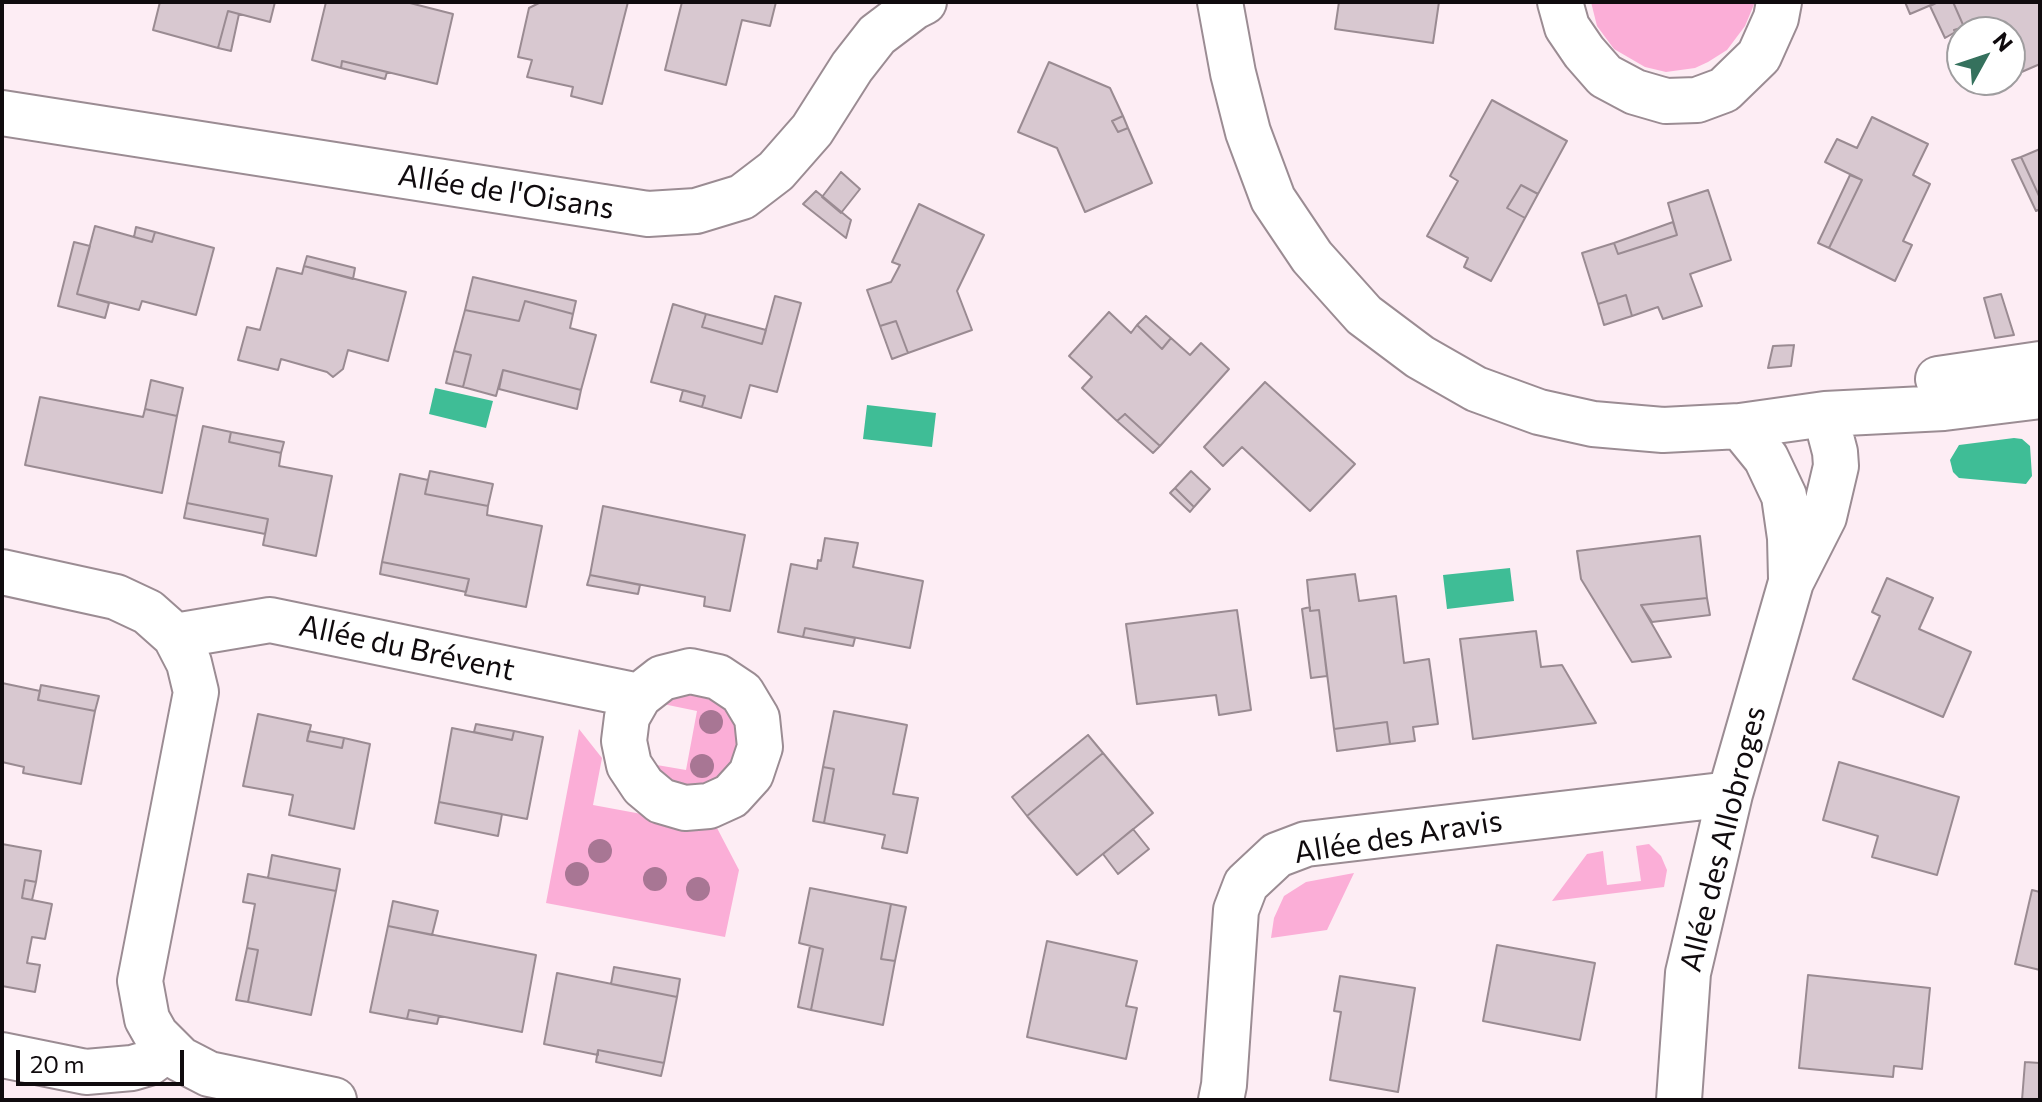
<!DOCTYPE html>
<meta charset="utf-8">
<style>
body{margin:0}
#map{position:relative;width:2042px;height:1102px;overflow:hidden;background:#fdedf4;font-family:Commissioner,sans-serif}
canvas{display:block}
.frame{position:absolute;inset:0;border:4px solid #100b0e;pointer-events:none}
.north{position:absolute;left:1946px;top:16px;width:80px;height:80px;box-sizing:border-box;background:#fff;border:2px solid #9f9d9f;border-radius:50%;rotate:50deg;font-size:22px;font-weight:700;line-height:32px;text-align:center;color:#100b0e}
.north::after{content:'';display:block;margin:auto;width:28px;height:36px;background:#35715d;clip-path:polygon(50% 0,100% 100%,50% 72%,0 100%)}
.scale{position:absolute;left:16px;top:1050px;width:168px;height:36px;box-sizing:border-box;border:4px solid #100b0e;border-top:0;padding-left:10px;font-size:24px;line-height:28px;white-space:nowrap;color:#100b0e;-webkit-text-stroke:6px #fff;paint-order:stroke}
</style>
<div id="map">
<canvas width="2042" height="1102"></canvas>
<div class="frame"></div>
<div class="north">N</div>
<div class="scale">20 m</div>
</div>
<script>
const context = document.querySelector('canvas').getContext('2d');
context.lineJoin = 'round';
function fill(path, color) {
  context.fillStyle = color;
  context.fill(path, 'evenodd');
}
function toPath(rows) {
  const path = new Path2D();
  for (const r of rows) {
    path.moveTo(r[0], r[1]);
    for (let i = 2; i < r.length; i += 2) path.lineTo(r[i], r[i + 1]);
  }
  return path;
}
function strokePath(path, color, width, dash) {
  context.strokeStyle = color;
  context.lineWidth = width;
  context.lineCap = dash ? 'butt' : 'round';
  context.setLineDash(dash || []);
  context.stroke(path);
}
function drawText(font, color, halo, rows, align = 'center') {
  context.font = font + ' Commissioner,sans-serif';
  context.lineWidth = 6;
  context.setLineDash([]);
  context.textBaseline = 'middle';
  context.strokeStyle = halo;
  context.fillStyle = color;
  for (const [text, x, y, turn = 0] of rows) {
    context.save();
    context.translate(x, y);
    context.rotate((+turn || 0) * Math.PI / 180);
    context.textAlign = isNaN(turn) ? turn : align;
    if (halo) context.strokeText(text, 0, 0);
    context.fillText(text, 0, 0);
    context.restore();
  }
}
fill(toPath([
 [1591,2,1755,2,1745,26,1727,50,1708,62,1695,68,1666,72,1645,67,1614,49,1597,26],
 [692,691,709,695,726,707,737,722,741,740,737,759,712,785,675,786,651,764,686,770,697,711,663,704,673,697],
 [579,729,602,758,593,805,717,828,739,870,725,937,546,903],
 [1649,844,1661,856,1667,870,1664,887,1552,901,1587,854,1603,851,1607,885,1641,881,1636,846],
 [1354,873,1327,930,1271,938,1274,918,1284,896,1306,882]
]), '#fbaed7');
fill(toPath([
 [435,388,493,401,486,428,429,414],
 [867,405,936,413,932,447,863,439],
 [2014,438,2022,439,2030,446,2032,476,2026,484,1959,478,1953,472,1950,460,1959,445],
 [1510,568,1514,601,1447,609,1443,575]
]), '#3fbd96');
const building = toPath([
 [160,2,275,2,270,22,228,11,218,48,153,30,160,2],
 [326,2,406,2,453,14,437,84,342,61,341,68,312,60,326,2],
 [541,2,628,2,602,104,571,96,573,87,527,77,532,60,518,57,529,8,541,2],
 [682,2,776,2,770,26,742,20,726,85,665,70,682,2],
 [1339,2,1439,2,1433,43,1335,29,1339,2],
 [1905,2,1938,2,1910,14,1905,2],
 [1938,2,1953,2,1964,27,1945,38,1930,6,1938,2],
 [1953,2,2039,2,2040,64,2010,77,2010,32,1962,32,1962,47,1954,30,1964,27,1953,2],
 [228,11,239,14,231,51,218,48,228,11],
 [342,61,387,72,385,79,341,68,342,61],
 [1049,62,1110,88,1123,116,1112,121,1118,132,1128,128,1152,183,1085,212,1057,148,1018,132,1049,62],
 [1976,80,2003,80,1980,90,1976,80],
 [1492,100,1567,141,1538,194,1521,185,1507,208,1525,218,1491,281,1464,267,1468,258,1427,236,1458,181,1450,176,1492,100],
 [1123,116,1128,128,1118,132,1112,121,1123,116],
 [1872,117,1928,144,1913,175,1930,184,1903,241,1912,245,1895,281,1829,248,1862,180,1825,162,1837,139,1857,148,1872,117],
 [2040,149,2040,198,2021,157,2040,149],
 [2021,157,2040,198,2040,209,2036,211,2012,160,2021,157],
 [841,172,860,189,841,213,822,197,841,172],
 [1850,175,1862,180,1829,248,1818,243,1850,175],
 [1521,185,1538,194,1525,218,1507,208,1521,185],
 [1708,190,1731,260,1690,274,1702,306,1663,319,1658,307,1632,316,1626,295,1598,304,1582,253,1614,243,1618,254,1677,235,1668,203,1708,190],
 [816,191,851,220,846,238,803,204,816,191],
 [919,204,984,235,957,291,972,330,908,353,896,321,880,326,867,290,891,282,900,265,892,262,919,204],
 [1673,222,1677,235,1618,254,1614,243,1673,222],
 [95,226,152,242,155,232,214,248,196,315,142,301,139,310,77,294,95,226],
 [136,227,155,232,152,242,134,237,136,227],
 [74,242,90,246,77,294,109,303,105,318,58,306,74,242],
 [307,256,355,268,353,279,304,266,307,256],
 [304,266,406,292,388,361,348,350,343,369,333,377,327,372,281,359,278,370,238,360,247,327,260,330,277,268,302,274,304,266],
 [473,277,576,301,573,314,525,301,519,321,465,310,473,277],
 [2001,294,2014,335,1995,338,1984,298,2001,294],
 [1626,295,1632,316,1604,325,1598,304,1626,295],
 [775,296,801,303,777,392,750,385,741,418,702,407,705,396,651,382,673,304,706,314,702,327,762,344,775,296],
 [525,301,573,314,570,328,596,335,581,390,503,370,496,396,463,387,471,355,454,351,465,310,519,321,525,301],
 [1109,312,1131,333,1137,325,1162,349,1171,338,1190,355,1201,343,1229,369,1160,446,1125,414,1117,421,1082,388,1092,377,1069,356,1109,312],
 [706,314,766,330,762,344,702,327,706,314],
 [1146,316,1171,338,1162,349,1137,325,1146,316],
 [896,321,908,353,892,359,880,326,896,321],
 [1794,345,1791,366,1768,368,1773,346,1794,345],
 [454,351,471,355,463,387,446,383,454,351],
 [503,370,581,390,577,409,499,389,503,370],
 [151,380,183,388,177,416,145,409,151,380],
 [1265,382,1355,464,1310,511,1242,447,1223,466,1204,447,1265,382],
 [683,390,705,396,702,407,680,401,683,390],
 [40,397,143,417,145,409,177,416,162,493,25,465,40,397],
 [1125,414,1160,446,1153,453,1117,421,1125,414],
 [203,426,231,432,229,442,281,453,279,466,332,476,316,556,263,545,268,519,187,503,203,426],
 [231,432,284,442,281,453,229,442,231,432],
 [430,471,493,484,488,506,425,494,430,471],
 [1191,471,1210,489,1194,507,1175,488,1191,471],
 [400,474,428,480,425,494,488,506,487,515,542,526,526,607,465,595,469,579,382,562,400,474],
 [1175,488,1194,507,1190,512,1170,493,1175,488],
 [187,503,268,519,265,534,184,518,187,503],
 [603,506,745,535,730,611,704,606,705,597,590,575,603,506],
 [1700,536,1707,598,1641,605,1671,657,1632,662,1581,579,1577,551,1700,536],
 [825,538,858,543,853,567,923,581,910,648,805,628,803,637,778,632,791,564,817,569,818,560,821,561,825,538],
 [382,562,469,579,466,592,380,574,382,562],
 [1355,574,1359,601,1396,596,1404,663,1429,659,1438,724,1413,727,1415,741,1390,744,1387,722,1334,729,1319,610,1310,611,1307,580,1355,574],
 [590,575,640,585,638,594,587,585,590,575],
 [1887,578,1933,598,1919,629,1971,652,1943,717,1853,679,1880,616,1872,612,1887,578],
 [1707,598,1710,615,1652,622,1641,605,1707,598],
 [1310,607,1310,611,1319,610,1327,676,1311,678,1302,609,1310,607],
 [1237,610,1251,710,1219,715,1216,695,1137,704,1126,624,1237,610],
 [805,628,855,638,853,646,803,637,805,628],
 [1536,631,1541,667,1562,665,1596,723,1473,739,1460,639,1536,631],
 [2,683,40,691,38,700,95,711,81,784,23,773,24,767,2,762,2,683],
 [41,685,99,696,95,711,38,700,41,685],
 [834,711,907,725,893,794,918,798,907,853,882,848,885,835,824,823,834,769,823,767,834,711],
 [258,714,311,725,307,741,342,748,344,738,370,744,354,829,289,815,293,795,243,786,258,714],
 [1387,722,1390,744,1337,751,1334,729,1387,722],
 [476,724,514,731,512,740,474,732,476,724],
 [452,728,512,740,514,731,543,737,527,819,439,802,452,728],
 [309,731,344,738,342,748,307,741,309,731],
 [1088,735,1103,753,1027,816,1012,797,1088,735],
 [1103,753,1153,813,1077,875,1027,816,1103,753],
 [1839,762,1959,797,1937,875,1872,857,1878,836,1823,820,1839,762],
 [823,767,834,769,824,823,813,821,823,767],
 [439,802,502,814,498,836,435,823,439,802],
 [1133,829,1149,849,1118,874,1103,854,1133,829],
 [2,844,41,851,36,882,25,880,22,898,52,904,45,939,32,937,27,963,40,965,35,992,2,986,2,844],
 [272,855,340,869,336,891,268,878,272,855],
 [248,874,336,891,311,1015,248,1002,258,950,247,948,255,904,243,902,248,874],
 [25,880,36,882,32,900,22,898,25,880],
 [810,888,891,904,881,959,895,961,883,1025,811,1010,823,949,799,943,810,888],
 [2032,890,2040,892,2040,970,2015,964,2032,890],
 [393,901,438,911,432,935,388,926,393,901],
 [891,904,906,907,895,961,881,959,891,904],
 [388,926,536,955,522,1032,409,1010,407,1019,370,1012,388,926],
 [1047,941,1137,961,1126,1006,1137,1008,1126,1059,1027,1037,1047,941],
 [1497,945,1595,963,1580,1040,1483,1021,1497,945],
 [810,946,823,949,811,1010,798,1007,810,946],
 [247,948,258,950,248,1002,236,1000,247,948],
 [614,967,680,979,677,997,611,984,614,967],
 [557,973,677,997,664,1063,598,1050,598,1055,544,1044,557,973],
 [1808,975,1930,988,1922,1069,1894,1066,1893,1077,1799,1068,1808,975],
 [1340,976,1415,988,1398,1092,1330,1080,1341,1012,1334,1011,1340,976],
 [409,1010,439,1016,437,1024,407,1019,409,1010],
 [598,1050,664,1063,661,1076,596,1062,598,1050],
 [2025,1062,2040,1063,2040,1100,2022,1100,2025,1062]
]);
fill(building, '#d8c8d0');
strokePath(building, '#9a8b92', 2);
const minor = toPath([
 [1220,2,1233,73,1248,132,1273,199,1312,257,1364,315,1420,357,1476,389,1539,412,1593,424,1663,430,1740,426,1825,414,1944,408,2040,396],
 [1560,2,1567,27,1584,52,1605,76,1635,92,1666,101,1697,100,1724,90,1759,56,1776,18,1779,2],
 [2,113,648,214,696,211,742,197,776,171,812,130,852,67,877,35,914,7,924,2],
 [1938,379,2040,364],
 [1740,426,1766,458,1784,496,1790,538,1791,579],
 [2,572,116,597,148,612,175,636,189,663,196,692,140,981,147,1019,156,1035,180,1059,209,1074,334,1100],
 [175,636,270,620,639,696,662,678,690,671,718,677,742,693,757,718,760,747,751,774,731,796,709,806,685,808,661,801,643,786,629,765,624,741,627,717,639,696],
 [2,1055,86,1072,132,1068,149,1063,168,1049],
 [1221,1100,1224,1085,1236,910,1246,884,1277,855,1306,844,1730,794],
 [1679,1100,1688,973,1730,794,1791,582,1824,517,1836,466,1835,452,1825,414]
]);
strokePath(minor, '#9b8c93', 48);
strokePath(minor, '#fff', 44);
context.fillStyle = '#a87694';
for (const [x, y] of [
 [711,722],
 [702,766],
 [600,851],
 [577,874],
 [655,879],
 [698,889]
]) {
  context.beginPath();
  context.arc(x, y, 12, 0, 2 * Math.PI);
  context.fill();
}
drawText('30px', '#100b0e', '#fff', [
 ["Allée de l'Oisans",506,192,9],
 ["Allée du Brévent",407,648,12],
 ["Allée des Aravis",1398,837,-9],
 ["Allée des Allobroges",1723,839,-76]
]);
</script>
